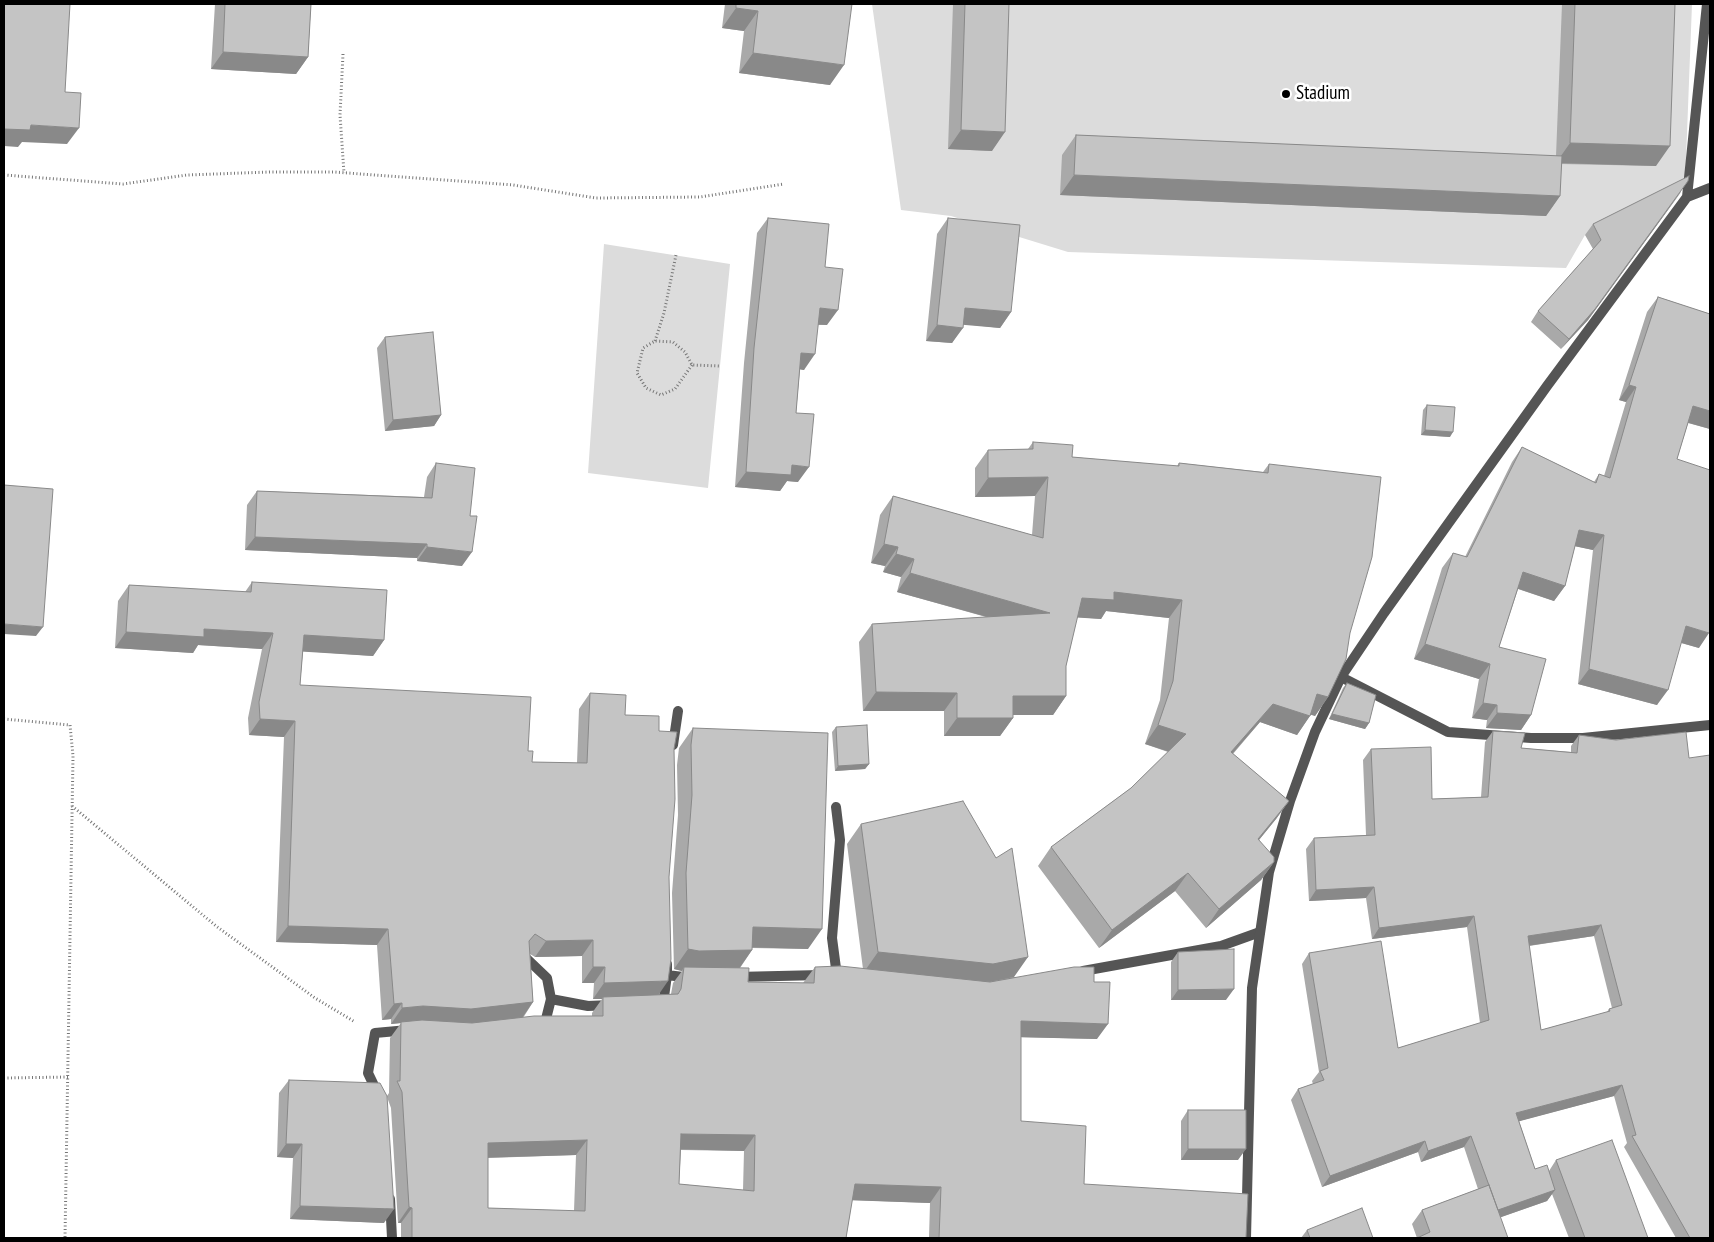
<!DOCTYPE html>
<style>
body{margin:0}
#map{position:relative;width:1714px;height:1242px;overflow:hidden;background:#fff;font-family:"PT Sans Narrow",sans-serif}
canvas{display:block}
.frame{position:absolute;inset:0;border:5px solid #000;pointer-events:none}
</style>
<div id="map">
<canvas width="1714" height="1242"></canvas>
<div class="frame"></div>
</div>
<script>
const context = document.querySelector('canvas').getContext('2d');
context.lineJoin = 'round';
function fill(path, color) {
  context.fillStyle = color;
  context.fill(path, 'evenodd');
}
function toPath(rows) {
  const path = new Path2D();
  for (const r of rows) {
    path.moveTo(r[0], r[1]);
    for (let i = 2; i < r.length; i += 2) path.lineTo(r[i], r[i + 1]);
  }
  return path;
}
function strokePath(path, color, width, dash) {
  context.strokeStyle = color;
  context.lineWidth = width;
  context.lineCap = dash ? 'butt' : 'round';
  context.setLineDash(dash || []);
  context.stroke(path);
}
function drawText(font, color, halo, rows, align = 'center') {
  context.font = font + ' "PT Sans Narrow",sans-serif';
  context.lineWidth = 5;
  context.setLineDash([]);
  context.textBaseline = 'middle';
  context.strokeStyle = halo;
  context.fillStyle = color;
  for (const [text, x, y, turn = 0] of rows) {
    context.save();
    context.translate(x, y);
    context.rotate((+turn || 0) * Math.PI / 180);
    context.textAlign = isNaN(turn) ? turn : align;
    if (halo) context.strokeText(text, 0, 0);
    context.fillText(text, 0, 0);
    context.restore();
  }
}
fill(toPath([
 [872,4,1692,4,1685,185,1585,235,1566,268,1068,252,951,216,901,210],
 [604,244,730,264,708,488,588,473]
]), '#dcdcdc');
strokePath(toPath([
 [343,54,340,115,344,173],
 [4,175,123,184,187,175,269,172,334,172,513,185,596,198,700,197,784,184],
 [655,341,664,313,676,255],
 [692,365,675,389,661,395,646,388,637,373,643,348,655,341,673,342,685,352,692,365,720,366],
 [4,719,70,725,73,756,65,1238],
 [72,806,216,926,315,998,355,1022],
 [4,1078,68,1077]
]), '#777', 3, [1, 2.5]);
strokePath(toPath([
 [1341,677,1448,732,1531,738,1583,738,1710,725],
 [673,745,678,711],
 [836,807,840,840,832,938,837,976],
 [525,957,547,978,551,999,588,1006,611,1005],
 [667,964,667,975,691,978],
 [1083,971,1221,946,1260,932],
 [736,977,821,975],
 [660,1004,663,1004,667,975],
 [539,1024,545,1023,551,999],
 [378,1094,368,1073,375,1033,408,1030],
 [390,1199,392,1238]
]), '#555', 10);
strokePath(toPath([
 [1707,4,1687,197,1710,188],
 [1246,1238,1252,988,1269,872,1290,801,1315,732,1341,677,1384,613,1547,386,1687,197]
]), '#555', 10);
fill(toPath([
 [215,4,311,4,308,57,296,74,211,69],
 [725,4,852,4,830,85,739,73,744,31,722,28],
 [953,4,1009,4,992,151,948,149],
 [1562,4,1675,4,1656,166,1561,164,1560,196,1546,216,1060,195,1062,155,1076,135,1556,156],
 [1681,192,1588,320,1561,349,1531,322,1538,311,1593,249,1585,235,1593,224],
 [768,218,825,267,827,325,818,325,804,370,800,369,796,413,798,482,787,481,780,491,735,487,744,363,757,233],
 [948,218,1011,312,1000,328,964,324,952,343,926,341,937,234],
 [1658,297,1710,314,1710,429,1688,423,1677,459,1699,648,1681,643,1657,705,1578,684,1593,550,1575,546,1565,586,1554,601,1518,589,1499,647,1531,715,1521,730,1486,728,1487,720,1472,718,1479,679,1414,659,1442,568,1453,553,1465,557,1512,462,1522,447,1594,482,1599,474,1604,476,1626,402,1619,400,1647,312],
 [385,337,441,415,434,426,385,431,377,348],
 [1427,405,1450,437,1421,435,1423,410],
 [1033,442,1072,457,1177,466,1179,463,1263,472,1269,464,1328,697,1315,716,1311,714,1297,735,1260,722,1233,754,1289,801,1276,819,1259,840,1274,862,1261,880,1206,928,1175,891,1099,948,1038,866,1051,847,1131,788,1168,752,1145,744,1160,700,1169,618,1106,611,1101,619,1077,617,1066,666,1066,696,1053,715,1013,715,1013,718,1000,736,944,736,944,711,863,711,859,642,872,624,986,617,897,592,901,577,883,572,885,566,871,563,880,515,893,496,1032,535,1035,496,975,497,975,468,988,450,1028,449],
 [436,463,462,566,417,561,417,558,245,550,247,505,257,491,424,497,427,477],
 [252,582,384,640,373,656,303,651,300,685,528,751,532,762,577,763,579,709,590,693,625,715,659,731,674,749,659,995,671,994,673,983,682,971,674,969,672,893,678,815,677,765,679,748,693,728,808,949,752,948,752,950,740,968,748,982,803,983,815,967,863,969,847,844,861,824,1014,977,1094,982,1097,1039,1021,1037,1021,1121,1084,1184,1246,1238,929,1238,930,1203,852,1200,846,1238,401,1238,401,1223,398,1223,391,1108,387,1097,384,1223,290,1219,293,1158,277,1157,279,1093,289,1080,387,1096,389,1093,390,1038,401,1023,391,1024,391,1019,382,1020,377,945,276,942,284,737,249,735,248,718,262,649,198,645,193,653,115,648,118,601,129,585,245,592],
 [530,954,535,957,582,956,582,983,594,983,593,999,602,999,592,1013,592,1016,523,1018,533,1002],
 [681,1150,744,1151,743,1190,679,1184],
 [576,1155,574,1211,488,1208,488,1158],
 [1347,683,1369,723,1365,729,1329,719,1343,688],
 [836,727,869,764,865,769,835,771,832,732],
 [1493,731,1521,748,1571,752,1571,746,1579,735,1710,1238,1676,1238,1624,1147,1627,1143,1614,1096,1519,1121,1535,1169,1549,1171,1556,1160,1648,1238,1569,1238,1552,1194,1547,1201,1501,1217,1417,1238,1412,1224,1422,1210,1478,1189,1464,1147,1421,1162,1418,1152,1322,1187,1291,1100,1298,1089,1313,1084,1312,1081,1319,1072,1302,964,1309,953,1398,1048,1480,1023,1467,927,1372,939,1366,898,1309,901,1306,849,1314,838,1366,835,1363,760,1371,749,1432,799,1481,797,1485,742],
 [1594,936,1612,1008,1609,1009,1607,1012,1541,1030,1529,946],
 [1178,952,1226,1000,1171,1000,1171,962],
 [1188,1110,1238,1160,1181,1160,1181,1121],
 [1307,1230,1373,1238,1301,1238]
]), '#a9a9a9');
fill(toPath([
 [78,4,98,4,97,5],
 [736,8,758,11,744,31,722,28],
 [223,52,308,57,296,74,211,69],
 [753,53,844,65,830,85,739,73],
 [31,125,79,128,67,144,22,142,18,147,4,146,4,129],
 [961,130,1005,132,992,151,948,149],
 [1570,143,1670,146,1656,166,1556,163],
 [1074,175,1560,196,1546,216,1060,195],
 [1681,192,1588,320,1561,349,1569,339],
 [820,308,838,310,827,325,809,324],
 [965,308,1011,312,1000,328,954,324],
 [937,325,963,328,952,343,926,341],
 [801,353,815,354,804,370,790,368],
 [1629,385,1636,387,1626,402,1619,400],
 [1693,406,1710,411,1710,429,1682,421],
 [441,415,434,426,385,431,393,420],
 [1425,430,1453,432,1450,437,1421,435],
 [792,465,809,467,798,482,787,481,780,491,735,487,746,472],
 [1048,477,1035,496,975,497,988,478],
 [1579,530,1604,535,1593,550,1569,545],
 [255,537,427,544,417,558,245,550],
 [884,544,898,547,885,566,871,563],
 [427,547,472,552,462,566,417,561],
 [896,554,914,559,901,577,883,572],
 [1523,572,1565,586,1554,601,1513,587],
 [910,573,1050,613,1038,631,897,592],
 [1114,592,1182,600,1169,618,1106,611,1101,619,1069,617,1082,598],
 [4,624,43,627,36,636,4,634],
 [1686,626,1709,633,1699,648,1675,641],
 [204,629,273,633,262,649,198,645,193,653,115,648,126,632],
 [304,635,384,640,373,656,293,651],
 [1425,644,1490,664,1479,679,1414,659],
 [1589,669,1668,690,1657,705,1578,684],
 [876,692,957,693,944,711,863,711],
 [1317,694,1328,697,1315,716,1305,713],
 [1013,696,1066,696,1053,715,1000,715],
 [1483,703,1497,705,1487,720,1472,718],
 [1273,704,1310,716,1297,735,1260,722,1218,770,1231,752],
 [1497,713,1531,715,1521,730,1486,728],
 [1332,714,1369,723,1365,729,1329,719],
 [957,718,1013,718,1000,736,944,736],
 [260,719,295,721,284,737,249,735],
 [1158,725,1186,734,1173,753,1145,744],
 [869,764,865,769,835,771,838,766],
 [1289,801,1276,819,1245,857,1258,839],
 [1274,862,1261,880,1206,928,1219,909],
 [1188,873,1175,891,1099,948,1112,930],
 [1374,887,1366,898,1309,901,1316,890],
 [1474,916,1467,927,1372,939,1379,928],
 [1601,925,1594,936,1520,947,1528,936],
 [288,926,388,929,377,945,276,942],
 [753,927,822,929,808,949,739,947],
 [593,940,582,956,535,957,546,941],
 [688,949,752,950,738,970,684,967,682,971,674,969],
 [878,952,1028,957,1014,977,979,984,864,972],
 [593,967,605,967,594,983,582,983],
 [668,981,657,997,603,997,602,999,593,999,604,983],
 [1234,989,1226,1000,1171,1000,1178,990],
 [533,1002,522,1018,460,1025,411,1022,391,1024,402,1008,423,1006],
 [402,1003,391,1019,382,1020,394,1004],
 [1021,1021,1108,1024,1097,1039,1010,1037],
 [1622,1085,1614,1096,1509,1124,1516,1113],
 [681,1134,755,1135,744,1151,670,1149],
 [1471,1136,1464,1147,1421,1162,1428,1151],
 [587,1140,576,1155,476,1158,488,1143],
 [1425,1141,1418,1152,1322,1187,1330,1176],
 [286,1144,302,1144,293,1158,277,1157],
 [1188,1149,1246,1149,1238,1160,1181,1160],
 [855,1184,941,1187,930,1203,844,1200],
 [1555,1190,1547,1201,1490,1221,1497,1210],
 [300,1206,394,1209,384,1223,290,1219],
 [409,1207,412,1208,401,1223,398,1223]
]), '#898989');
const building = toPath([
 [4,4,70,4,65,92,81,93,79,128,31,125,30,130,4,129,4,4],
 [225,4,311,4,308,57,223,52,225,4],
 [736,4,852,4,844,65,753,53,758,11,736,8,736,4],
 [965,4,1009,4,1005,132,961,130,965,4],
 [1575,4,1675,4,1670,146,1570,143,1575,4],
 [1076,135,1562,156,1560,196,1074,175,1076,135],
 [1689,176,1688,181,1595,309,1569,339,1538,311,1601,240,1593,224,1689,176],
 [768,218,829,224,825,267,843,269,838,310,820,308,815,354,801,353,796,413,814,414,809,467,792,465,791,475,746,472,754,348,768,218],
 [948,218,1020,225,1011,312,965,308,963,328,937,325,948,218],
 [1658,297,1710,314,1710,411,1693,406,1677,459,1710,470,1710,631,1709,633,1686,626,1668,690,1589,669,1604,535,1579,530,1565,586,1523,572,1499,647,1546,659,1531,715,1497,713,1497,705,1483,703,1490,664,1425,644,1453,553,1467,557,1522,447,1596,483,1599,474,1610,478,1636,387,1629,385,1658,297],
 [433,332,441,415,393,420,385,337,433,332],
 [1427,405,1455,407,1453,432,1425,430,1427,405],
 [1033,442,1073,445,1072,457,1179,466,1179,463,1268,473,1269,464,1381,477,1372,557,1350,633,1346,659,1328,697,1317,694,1310,716,1273,704,1231,752,1289,801,1258,839,1274,857,1274,862,1219,909,1188,873,1112,930,1051,847,1131,788,1186,734,1158,725,1173,681,1182,600,1114,592,1114,600,1082,598,1066,666,1066,696,1013,696,1013,718,957,718,957,693,876,692,872,624,1050,613,910,573,914,559,896,554,898,547,884,544,893,496,1043,538,1048,477,988,478,988,450,1033,449,1033,442],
 [436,463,475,468,470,516,477,516,472,552,427,547,427,544,255,537,257,491,432,498,436,463],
 [4,485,53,489,43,627,4,624,4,485],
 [252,582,387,590,384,640,304,635,300,685,531,697,528,751,533,751,532,762,587,763,590,693,626,695,625,715,659,716,659,731,677,732,674,749,675,799,669,877,671,959,668,981,604,983,605,967,593,967,593,940,546,941,535,934,529,941,533,1002,471,1009,423,1006,402,1008,402,1003,394,1004,388,929,288,926,295,721,260,719,259,702,273,633,204,629,204,637,126,632,129,585,251,592,252,582],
 [1347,683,1376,695,1369,723,1332,714,1347,683],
 [867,725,869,764,838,766,836,727,867,725],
 [693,728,828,733,822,929,753,927,752,950,699,951,688,949,686,873,692,795,691,745,693,728],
 [1493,731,1525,733,1521,748,1577,753,1579,735,1616,740,1686,732,1689,758,1710,755,1710,1238,1690,1238,1632,1136,1636,1135,1622,1085,1516,1113,1535,1169,1547,1165,1555,1190,1498,1210,1471,1136,1428,1151,1425,1141,1330,1176,1298,1089,1324,1080,1320,1071,1328,1068,1309,953,1381,941,1398,1048,1489,1020,1474,916,1379,928,1374,887,1316,890,1314,838,1375,835,1371,749,1431,747,1432,799,1488,797,1493,731],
 [1601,925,1622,1005,1609,1009,1610,1011,1541,1030,1528,936,1601,925],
 [963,801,996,858,1012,848,1028,957,993,964,878,952,861,824,963,801],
 [1234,949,1234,989,1178,990,1178,952,1234,949],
 [840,966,990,982,1074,967,1094,967,1094,982,1110,982,1108,1024,1021,1021,1021,1121,1086,1126,1084,1184,1248,1194,1246,1238,939,1238,941,1187,855,1184,846,1238,412,1238,412,1208,409,1207,402,1092,397,1081,400,1081,401,1022,422,1020,472,1023,534,1016,603,1016,603,997,678,994,681,989,684,967,749,968,748,982,814,983,815,967,840,966],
 [681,1134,755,1135,754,1191,679,1184,681,1134],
 [587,1140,585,1211,488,1208,488,1143,587,1140],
 [289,1080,380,1083,387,1096,394,1209,300,1206,302,1144,286,1144,289,1080],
 [1188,1110,1246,1110,1246,1149,1188,1149,1188,1110],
 [1612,1140,1648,1238,1585,1238,1556,1160,1612,1140],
 [1489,1185,1508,1238,1417,1238,1430,1232,1422,1210,1489,1185],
 [1362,1208,1373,1238,1310,1238,1307,1230,1362,1208]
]);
fill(building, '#c4c4c4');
strokePath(building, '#898989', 1);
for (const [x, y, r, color] of [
 [1286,94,5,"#000"]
]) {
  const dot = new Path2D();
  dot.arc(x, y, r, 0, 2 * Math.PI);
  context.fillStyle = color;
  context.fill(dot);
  strokePath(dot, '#fff', 2);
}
drawText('19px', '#000', '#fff', [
 ["Stadium",1296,94]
], 'left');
</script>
